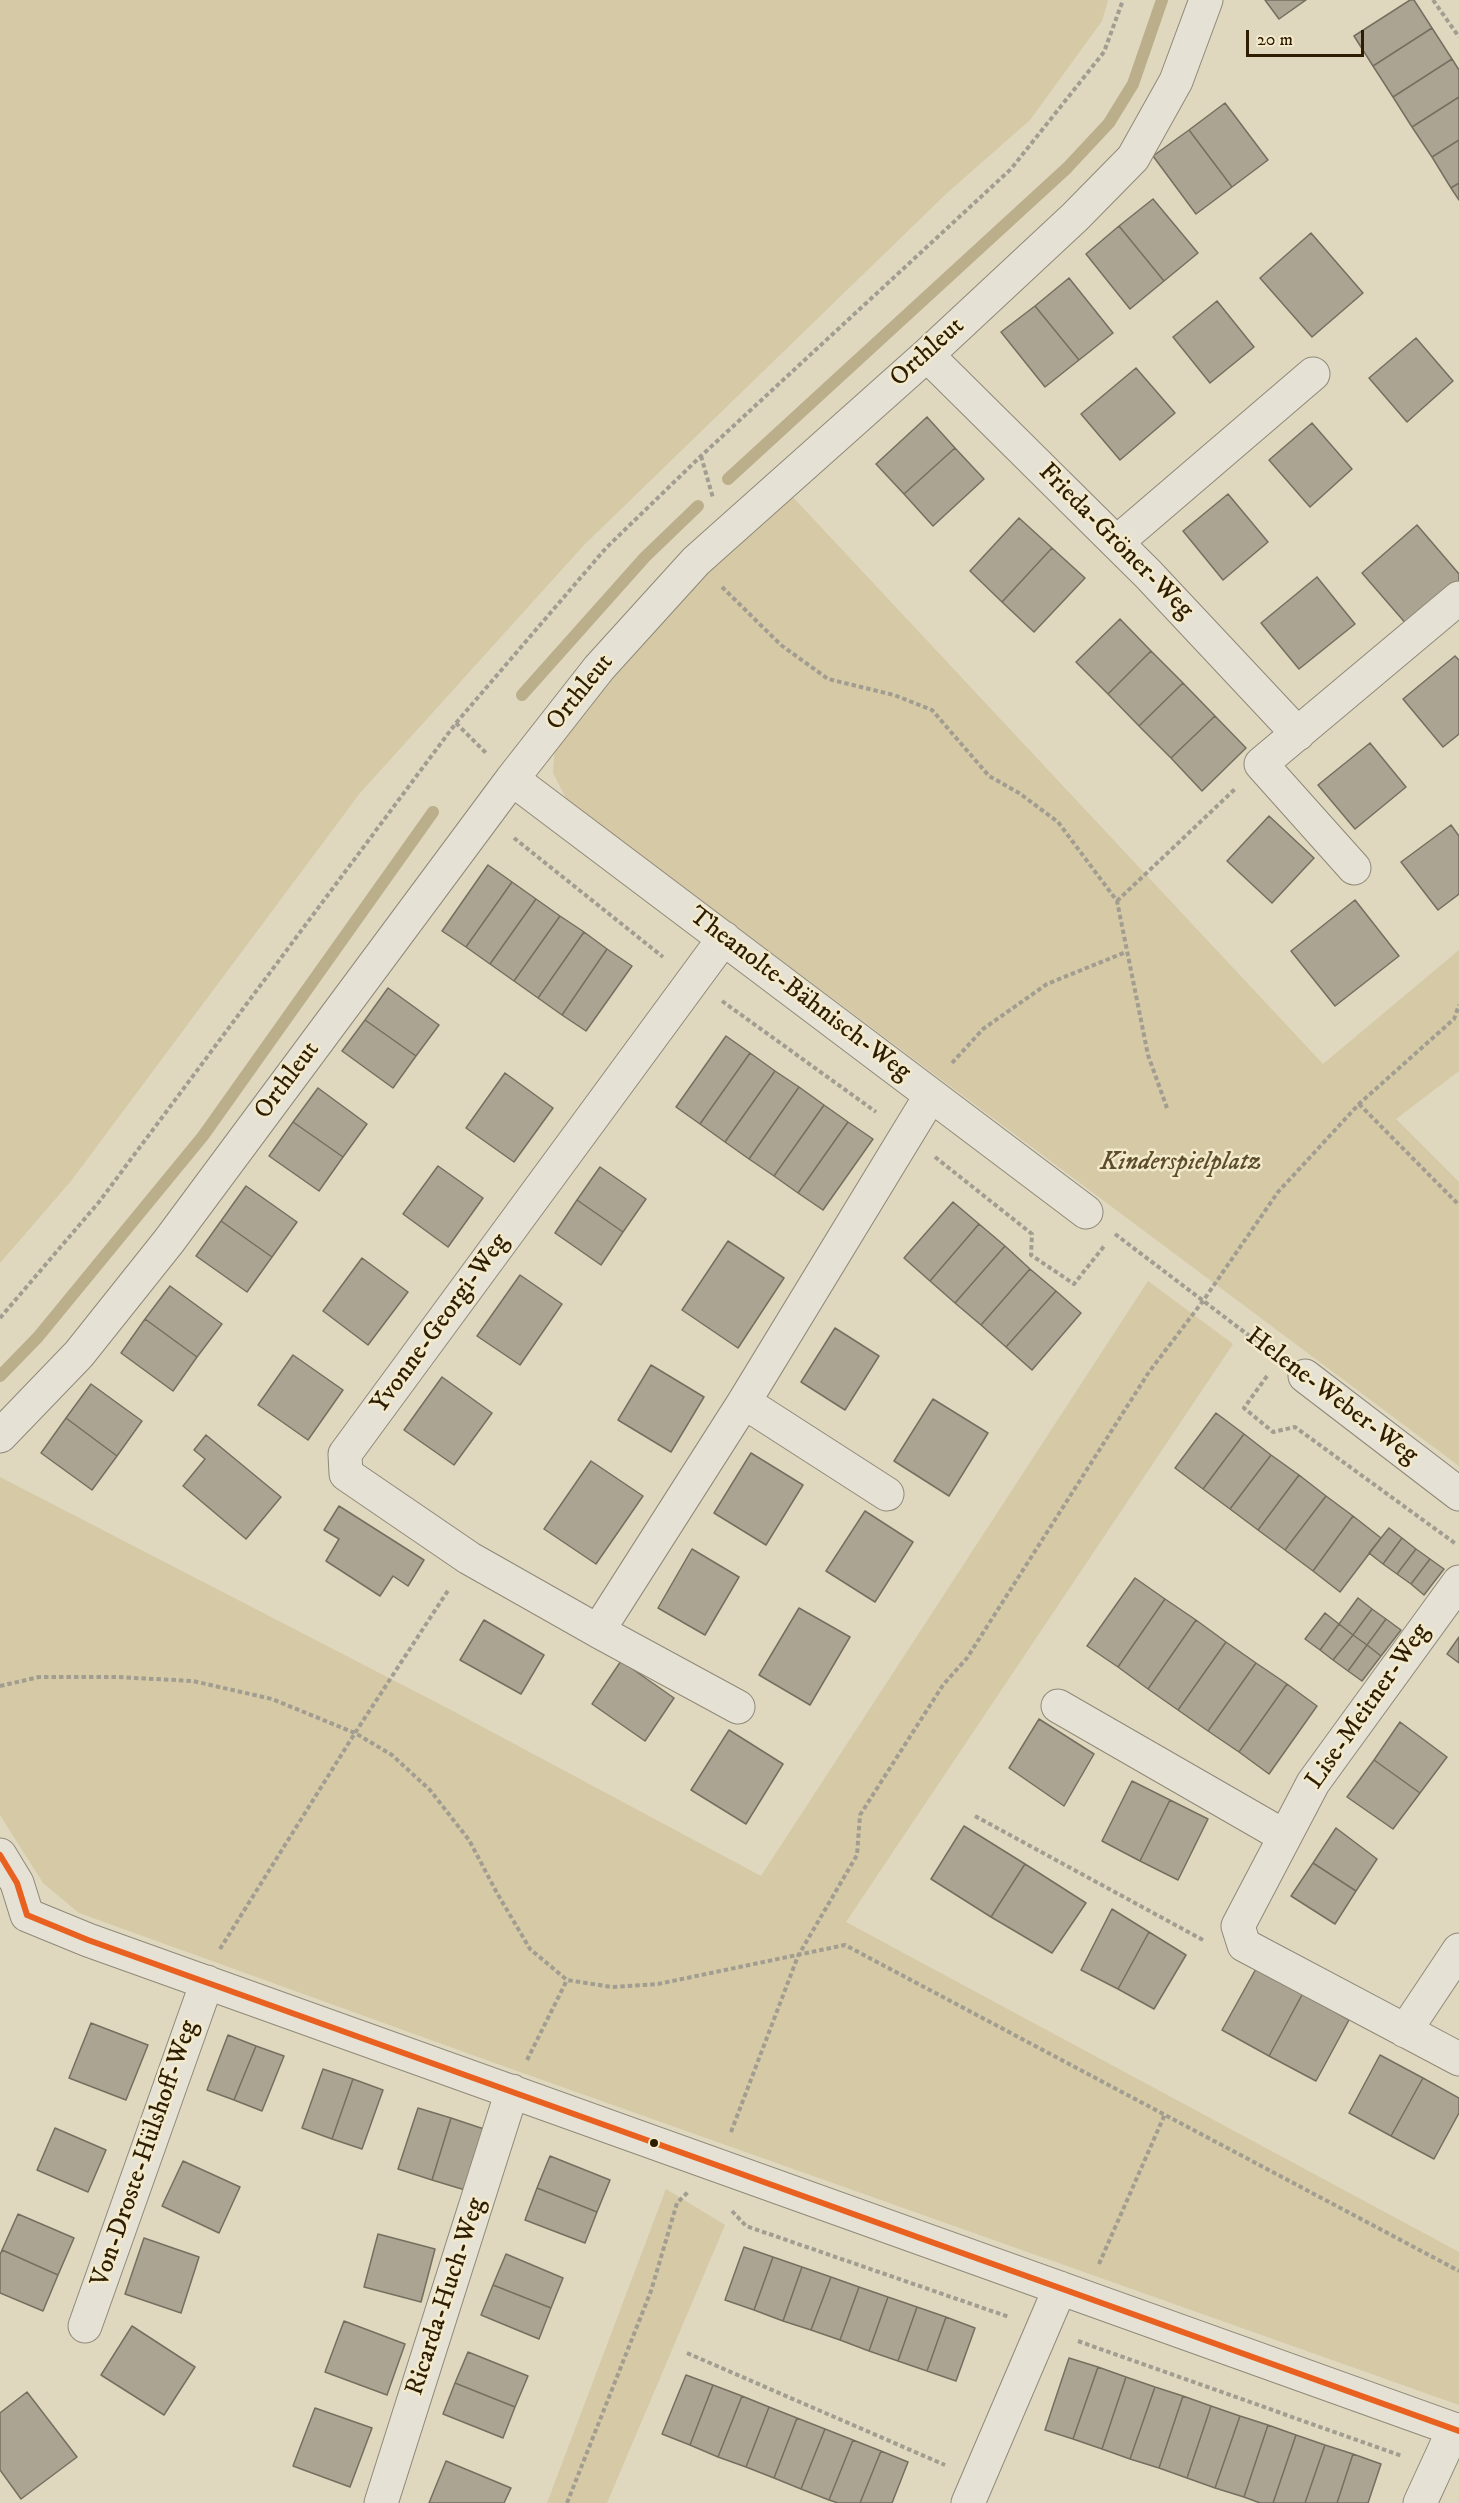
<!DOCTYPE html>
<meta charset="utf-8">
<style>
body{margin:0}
#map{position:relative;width:1459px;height:2503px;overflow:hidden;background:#dfd7be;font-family:"IM FELL DW Pica",serif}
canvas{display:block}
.scale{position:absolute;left:1246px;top:30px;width:118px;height:27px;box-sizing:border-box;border:3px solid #2f1d02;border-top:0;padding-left:8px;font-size:18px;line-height:21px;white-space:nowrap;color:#2f1d02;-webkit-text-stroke:4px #f3eacc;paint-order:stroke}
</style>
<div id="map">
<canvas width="1459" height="2503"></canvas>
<div class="scale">20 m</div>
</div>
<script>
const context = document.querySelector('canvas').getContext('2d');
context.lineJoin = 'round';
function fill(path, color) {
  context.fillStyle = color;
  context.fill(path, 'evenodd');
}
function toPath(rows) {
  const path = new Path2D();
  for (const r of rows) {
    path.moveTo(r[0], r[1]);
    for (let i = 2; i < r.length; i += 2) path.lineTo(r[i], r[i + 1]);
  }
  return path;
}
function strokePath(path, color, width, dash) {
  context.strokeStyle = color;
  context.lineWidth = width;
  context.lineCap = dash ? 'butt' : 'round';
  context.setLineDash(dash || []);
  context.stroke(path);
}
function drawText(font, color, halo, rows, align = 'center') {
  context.font = font + ' "IM FELL DW Pica",serif';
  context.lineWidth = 5;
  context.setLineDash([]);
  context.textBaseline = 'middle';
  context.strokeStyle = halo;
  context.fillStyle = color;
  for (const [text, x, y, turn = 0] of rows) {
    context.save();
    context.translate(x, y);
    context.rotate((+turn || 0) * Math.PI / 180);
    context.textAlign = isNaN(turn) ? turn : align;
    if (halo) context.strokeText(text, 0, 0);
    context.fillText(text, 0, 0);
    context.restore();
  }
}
fill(toPath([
 [0,0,1108,0,1102,21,1030,120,947,193,584,545,360,793,71,1181,0,1263],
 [790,494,1323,1064,1459,950,1459,1071,1396,1119,1459,1182,1459,1466,567,800,553,773,555,742,698,582],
 [1148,1281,1233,1344,846,1922,1459,2252,1459,2405,503,2066,79,1913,43,1883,0,1815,0,1477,451,1710,761,1876],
 [666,2189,725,2225,607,2503,547,2503]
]), '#d5c9a6');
strokePath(toPath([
 [728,479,1067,168,1109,123,1133,84,1162,0],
 [522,695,645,557,698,506],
 [0,1376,38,1337,203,1136,433,812]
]), '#bbae8b', 12);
const building = toPath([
 [1265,0,1306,0,1279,19,1265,0],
 [1410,0,1414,0,1432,28,1373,66,1354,36,1410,0],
 [1432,28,1452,59,1393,97,1373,66,1432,28],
 [1452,59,1459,70,1459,97,1412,127,1393,97,1452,59],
 [1459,97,1459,140,1432,157,1412,127,1459,97],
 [1225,103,1268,160,1232,187,1189,130,1225,103],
 [1189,130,1232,187,1196,214,1153,156,1189,130],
 [1459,140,1459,183,1451,188,1432,157,1459,140],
 [1459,183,1459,200,1451,188,1459,183],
 [1153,199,1198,253,1164,281,1119,226,1153,199],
 [1119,226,1164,281,1130,309,1086,254,1119,226],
 [1311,233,1363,293,1312,337,1260,278,1311,233],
 [1069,278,1113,333,1079,360,1035,306,1069,278],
 [1217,301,1254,347,1210,383,1173,337,1217,301],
 [1035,306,1079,360,1045,387,1001,332,1035,306],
 [1416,338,1453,381,1407,422,1369,378,1416,338],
 [1136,368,1175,413,1120,460,1081,414,1136,368],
 [927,417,955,448,904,494,876,464,927,417],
 [1312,423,1352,469,1310,507,1269,460,1312,423],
 [955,448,984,479,933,526,904,494,955,448],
 [1228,494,1268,542,1223,580,1183,531,1228,494],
 [1019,518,1052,548,1002,602,970,571,1019,518],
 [1417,525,1459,574,1459,581,1408,626,1362,573,1417,525],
 [1052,548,1085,578,1034,632,1002,602,1052,548],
 [1317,577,1355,624,1299,669,1261,623,1317,577],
 [1120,619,1151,651,1108,694,1076,662,1120,619],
 [1151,651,1183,683,1139,726,1108,694,1151,651],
 [1455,656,1459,660,1459,734,1443,747,1403,699,1455,656],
 [1183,683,1215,716,1171,758,1139,726,1183,683],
 [1215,716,1246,748,1202,791,1171,758,1215,716],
 [1370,743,1406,787,1355,829,1318,785,1370,743],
 [1269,816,1314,858,1272,903,1227,861,1269,816],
 [1451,825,1459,836,1459,894,1438,910,1401,862,1451,825],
 [488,865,512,882,466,947,442,931,488,865],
 [512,882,536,899,490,964,466,947,512,882],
 [536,899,560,916,514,981,490,964,536,899],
 [1355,900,1399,956,1335,1006,1291,951,1355,900],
 [560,916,584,932,538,998,514,981,560,916],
 [584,932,607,949,562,1015,538,998,584,932],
 [607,949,632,966,586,1031,562,1015,607,949],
 [388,988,439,1025,416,1056,365,1020,388,988],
 [365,1020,416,1056,393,1088,342,1051,365,1020],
 [726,1036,750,1053,700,1124,676,1107,726,1036],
 [750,1053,775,1071,725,1142,700,1124,750,1053],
 [775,1071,799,1087,749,1159,725,1142,775,1071],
 [505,1073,553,1108,514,1162,466,1128,505,1073],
 [799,1087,824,1105,774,1176,749,1159,799,1087],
 [318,1088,367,1124,343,1157,293,1122,318,1088],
 [824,1105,848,1122,798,1193,774,1176,824,1105],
 [293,1122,343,1157,319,1191,269,1156,293,1122],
 [848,1122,873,1139,823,1210,798,1193,848,1122],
 [438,1166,483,1198,448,1247,403,1214,438,1166],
 [600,1167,646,1199,623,1232,577,1200,600,1167],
 [246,1186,297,1222,272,1257,221,1221,246,1186],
 [577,1200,623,1232,601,1265,555,1233,577,1200],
 [953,1202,979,1224,930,1281,904,1258,953,1202],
 [221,1221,272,1257,247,1292,196,1256,221,1221],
 [979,1224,1005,1246,955,1303,930,1281,979,1224],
 [728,1241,784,1278,738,1348,682,1310,728,1241],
 [1005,1246,1030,1269,981,1325,955,1303,1005,1246],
 [362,1258,408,1292,368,1345,323,1311,362,1258],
 [1030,1269,1056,1291,1006,1347,981,1325,1030,1269],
 [520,1275,562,1304,520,1365,477,1336,520,1275],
 [170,1286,222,1324,197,1357,145,1319,170,1286],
 [1056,1291,1081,1313,1032,1370,1006,1347,1056,1291],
 [145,1319,197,1357,173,1391,121,1353,145,1319],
 [835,1328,879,1356,845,1410,801,1382,835,1328],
 [293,1355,343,1390,308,1440,258,1405,293,1355],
 [651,1365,704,1397,671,1452,618,1420,651,1365],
 [442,1377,492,1413,454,1465,404,1430,442,1377],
 [91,1384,142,1421,117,1456,66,1418,91,1384],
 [933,1399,988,1433,949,1496,894,1461,933,1399],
 [1216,1413,1244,1434,1203,1489,1175,1468,1216,1413],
 [66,1418,117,1456,92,1490,41,1453,66,1418],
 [1244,1434,1271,1455,1230,1509,1203,1489,1244,1434],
 [206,1435,281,1497,246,1539,183,1486,205,1459,194,1450,206,1435],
 [751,1453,803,1485,766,1545,714,1513,751,1453],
 [1271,1455,1299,1475,1258,1530,1230,1509,1271,1455],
 [591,1461,643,1496,596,1564,544,1529,591,1461],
 [1299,1475,1326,1496,1285,1550,1258,1530,1299,1475],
 [1326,1496,1353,1516,1313,1571,1285,1550,1326,1496],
 [339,1506,424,1560,408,1586,393,1576,380,1596,326,1561,339,1539,324,1530,339,1506],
 [865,1511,913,1542,875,1602,826,1571,865,1511],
 [1353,1516,1381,1538,1340,1592,1313,1571,1353,1516],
 [1389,1528,1402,1538,1383,1564,1369,1553,1389,1528],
 [1402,1538,1416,1549,1397,1574,1383,1564,1402,1538],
 [692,1549,739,1577,705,1635,658,1608,692,1549],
 [1416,1549,1430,1559,1411,1584,1397,1574,1416,1549],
 [1430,1559,1444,1569,1424,1595,1411,1584,1430,1559],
 [1135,1578,1165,1599,1118,1667,1087,1646,1135,1578],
 [1358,1598,1372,1609,1353,1635,1339,1624,1358,1598],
 [1165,1599,1196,1620,1148,1689,1118,1667,1165,1599],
 [799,1608,850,1637,810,1705,759,1675,799,1608],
 [1372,1609,1386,1619,1367,1645,1353,1635,1372,1609],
 [1325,1613,1339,1624,1320,1650,1305,1639,1325,1613],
 [1386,1619,1401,1630,1381,1656,1367,1645,1386,1619],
 [484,1620,544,1655,521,1694,460,1660,484,1620],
 [1196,1620,1226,1642,1178,1710,1148,1689,1196,1620],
 [1339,1624,1353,1635,1333,1660,1320,1650,1339,1624],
 [1353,1635,1367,1645,1348,1671,1333,1660,1353,1635],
 [1459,1637,1459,1663,1447,1654,1459,1637],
 [1226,1642,1256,1663,1208,1731,1178,1710,1226,1642],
 [1367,1645,1381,1656,1362,1681,1348,1671,1367,1645],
 [621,1661,674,1698,645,1741,592,1704,621,1661],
 [1256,1663,1287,1684,1239,1752,1208,1731,1256,1663],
 [1287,1684,1317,1706,1269,1774,1239,1752,1287,1684],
 [1039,1719,1094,1754,1064,1806,1009,1768,1039,1719],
 [1400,1722,1447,1757,1420,1793,1374,1760,1400,1722],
 [729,1730,783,1764,746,1824,691,1790,729,1730],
 [1374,1760,1420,1793,1393,1829,1347,1797,1374,1760],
 [1132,1781,1170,1800,1140,1861,1102,1841,1132,1781],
 [1170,1800,1208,1819,1178,1880,1140,1861,1170,1800],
 [964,1826,1025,1864,991,1917,931,1879,964,1826],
 [1336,1828,1377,1859,1356,1891,1313,1863,1336,1828],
 [1313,1863,1356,1891,1335,1924,1291,1896,1313,1863],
 [1025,1864,1086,1903,1052,1953,991,1917,1025,1864],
 [1112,1909,1149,1932,1118,1989,1081,1970,1112,1909],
 [1149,1932,1186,1955,1154,2009,1118,1989,1149,1932],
 [1257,1967,1303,1993,1269,2056,1222,2030,1257,1967],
 [1303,1993,1349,2020,1316,2081,1269,2056,1303,1993],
 [91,2023,148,2045,126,2100,69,2078,91,2023],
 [228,2035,256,2046,234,2100,207,2090,228,2035],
 [256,2046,284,2056,262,2111,234,2100,256,2046],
 [1380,2055,1423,2078,1391,2136,1349,2113,1380,2055],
 [323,2069,353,2079,332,2139,302,2128,323,2069],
 [1423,2078,1459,2098,1459,2113,1434,2159,1391,2136,1423,2078],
 [353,2079,383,2090,362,2149,332,2139,353,2079],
 [418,2108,451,2118,432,2180,398,2169,418,2108],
 [451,2118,484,2129,465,2190,432,2180,451,2118],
 [55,2128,106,2150,88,2192,37,2170,55,2128],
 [550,2156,610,2180,597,2212,537,2188,550,2156],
 [183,2161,240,2187,219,2233,162,2206,183,2161],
 [537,2188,597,2212,585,2243,525,2220,537,2188],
 [18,2214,74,2238,58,2275,2,2250,18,2214],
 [378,2234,435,2249,421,2302,364,2287,378,2234],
 [144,2238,199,2257,181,2313,125,2294,144,2238],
 [744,2247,773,2257,754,2310,725,2300,744,2247],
 [2,2250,58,2275,43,2311,0,2293,0,2255,2,2250],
 [506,2254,563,2278,551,2308,493,2285,506,2254],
 [773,2257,802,2267,783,2321,754,2310,773,2257],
 [802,2267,831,2277,811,2330,783,2321,802,2267],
 [831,2277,859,2287,840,2340,811,2330,831,2277],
 [493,2285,551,2308,539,2339,481,2315,493,2285],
 [859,2287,888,2297,869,2351,840,2340,859,2287],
 [888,2297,917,2307,898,2361,869,2351,888,2297],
 [917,2307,946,2317,927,2371,898,2361,917,2307],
 [946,2317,975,2328,956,2381,927,2371,946,2317],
 [344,2321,405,2344,387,2395,325,2372,344,2321],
 [132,2326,195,2367,164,2415,101,2375,132,2326],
 [468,2352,528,2376,515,2407,455,2383,468,2352],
 [1069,2358,1098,2367,1073,2439,1045,2430,1069,2358],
 [1098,2367,1126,2377,1102,2449,1073,2439,1098,2367],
 [686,2375,713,2385,690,2445,662,2434,686,2375],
 [1126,2377,1155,2387,1130,2459,1102,2449,1126,2377],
 [455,2383,515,2407,503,2438,443,2414,455,2383],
 [713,2385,742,2396,718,2457,690,2445,713,2385],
 [1155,2387,1183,2396,1159,2468,1130,2459,1155,2387],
 [27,2392,77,2457,21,2499,0,2470,0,2413,27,2392],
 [742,2396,769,2407,746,2467,718,2457,742,2396],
 [1183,2396,1211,2406,1187,2478,1159,2468,1183,2396],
 [1211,2406,1240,2416,1215,2488,1187,2478,1211,2406],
 [769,2407,797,2418,774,2478,746,2467,769,2407],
 [315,2408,372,2428,350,2487,293,2466,315,2408],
 [1240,2416,1268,2425,1244,2497,1215,2488,1240,2416],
 [797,2418,825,2429,801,2489,774,2478,797,2418],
 [1268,2425,1296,2435,1273,2503,1260,2503,1244,2497,1268,2425],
 [825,2429,853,2440,829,2500,801,2489,825,2429],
 [1296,2435,1325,2445,1305,2503,1273,2503,1296,2435],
 [853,2440,881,2451,860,2503,838,2503,829,2500,853,2440],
 [1325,2445,1353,2454,1337,2503,1305,2503,1325,2445],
 [881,2451,908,2462,892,2503,860,2503,881,2451],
 [1353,2454,1381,2464,1368,2503,1337,2503,1353,2454],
 [446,2461,511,2488,504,2503,429,2503,446,2461]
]);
fill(building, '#aba492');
strokePath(building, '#766f5f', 1.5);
const minor = toPath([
 [927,355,1148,574,1298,734],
 [1117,542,1313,374],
 [512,779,1086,1212],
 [1354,868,1261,764,1459,598],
 [724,938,345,1454,346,1474,469,1558,598,1631,744,1402,931,1095],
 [1305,1376,1459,1494],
 [744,1402,887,1494],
 [0,1436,79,1354,169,1241,512,779,599,668,696,561,927,355,1075,217,1133,158,1176,81,1206,0],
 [1459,1582,1313,1783,1238,1926,1244,1945,1459,2059],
 [598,1631,738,1707],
 [1058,1706,1284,1836],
 [0,1855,17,1883,27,1915,88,1940,1459,2431],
 [1405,2031,1459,1950],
 [85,2326,207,1982],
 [381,2503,512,2091],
 [968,2503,1060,2288],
 [1420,2503,1454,2429]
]);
strokePath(minor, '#8f8978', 35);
strokePath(toPath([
 [1433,0,1459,37],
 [701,456,713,498],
 [722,587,781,645,828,679,894,695,932,710,989,776,1019,793,1058,822,1117,901,1148,1055,1167,1108],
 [456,723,486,753],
 [514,838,663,957],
 [1117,901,1235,789],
 [722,1001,876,1112],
 [952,1063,983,1029,1047,984,1126,952],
 [1359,1104,1459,1205],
 [935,1157,1032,1234,1031,1255,1074,1284,1105,1245],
 [1115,1234,1276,1356],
 [0,1318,99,1202,456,723,606,548,701,456,1011,169,1104,52,1123,0],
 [1267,1376,1244,1408,1273,1432,1295,1427,1456,1544],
 [0,1686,39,1677,117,1677,193,1681,272,1699,355,1733,392,1755,430,1790,469,1840,497,1893,530,1949,567,1980,612,1987,658,1984,845,1945,1459,2271],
 [975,1816,1203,1940],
 [220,1949,355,1733,449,1589],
 [527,2060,567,1980],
 [731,2132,798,1956,857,1855,860,1815,943,1685,967,1658,1149,1372,1203,1301,1278,1192,1359,1104,1454,1019,1459,1005],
 [732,2211,746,2226,1009,2317],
 [1099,2264,1165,2114],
 [1078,2341,1402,2456],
 [687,2353,945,2465],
 [567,2503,651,2291,677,2203,688,2192]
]), '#a29d91', 4, [4.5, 3]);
strokePath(minor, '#e5e1d5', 33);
strokePath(toPath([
 [0,1855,17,1883,27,1915,88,1940,1459,2431]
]), '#e86120', 6);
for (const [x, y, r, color] of [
 [654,2143,5,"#2f1d02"]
]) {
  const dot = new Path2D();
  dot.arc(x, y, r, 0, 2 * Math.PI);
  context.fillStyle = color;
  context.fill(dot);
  strokePath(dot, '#f3eacc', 2);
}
drawText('26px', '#2f1d02', '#f3eacc', [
 ["Orthleut",928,353,-42],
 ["Frieda-Gröner-Weg",1115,542,45],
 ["Orthleut",581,693,-51],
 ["Theanolte-Bähnisch-Weg",799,995,37],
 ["Orthleut",288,1081,-53],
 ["Yvonne-Georgi-Weg",441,1324,-54],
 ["Helene-Weber-Weg",1331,1397,37],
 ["Lise-Meitner-Weg",1369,1707,-55],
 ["Von-Droste-Hülshoff-Weg",146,2154,-71],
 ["Ricarda-Huch-Weg",447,2297,-72]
]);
drawText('italic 26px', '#5e4d2d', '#f3eacc', [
 ["Kinderspielplatz",1181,1164]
]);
</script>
